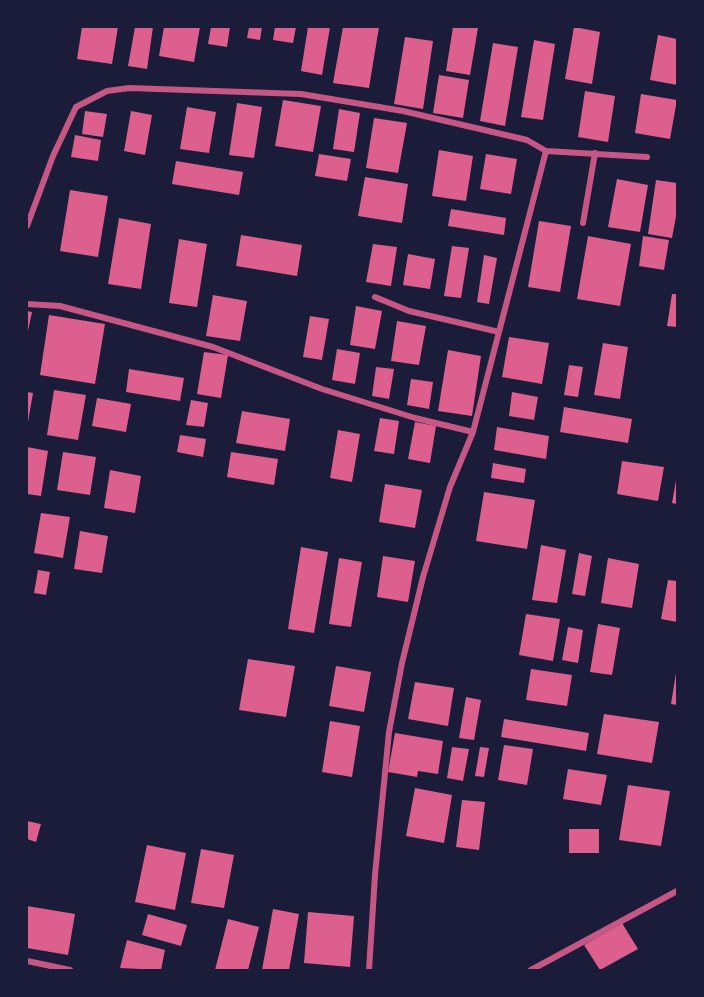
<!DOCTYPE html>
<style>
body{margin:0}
#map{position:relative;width:704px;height:997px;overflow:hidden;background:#1b1b3a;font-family:"Roboto Condensed",sans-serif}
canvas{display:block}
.frame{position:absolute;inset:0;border:28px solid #1b1b3a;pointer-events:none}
</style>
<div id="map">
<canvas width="704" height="997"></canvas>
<div class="frame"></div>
</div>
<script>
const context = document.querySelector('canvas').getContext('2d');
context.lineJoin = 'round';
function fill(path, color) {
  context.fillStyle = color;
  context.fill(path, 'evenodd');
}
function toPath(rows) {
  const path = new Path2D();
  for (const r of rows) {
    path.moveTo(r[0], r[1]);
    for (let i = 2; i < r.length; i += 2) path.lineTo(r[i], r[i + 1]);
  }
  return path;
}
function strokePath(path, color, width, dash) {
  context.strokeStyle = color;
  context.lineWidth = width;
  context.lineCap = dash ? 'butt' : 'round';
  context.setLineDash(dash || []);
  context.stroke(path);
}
fill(toPath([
 [82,27,118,27,112,64,77,59],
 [135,27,153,27,147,69,128,66],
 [164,27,200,27,194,62,159,56],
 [211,27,230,27,227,47,208,44],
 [249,27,262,27,260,40,247,38],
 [275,27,296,27,293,43,273,40],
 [308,27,330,27,322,75,301,71],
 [343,27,379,27,369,88,333,83],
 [453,27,478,28,470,75,446,71],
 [574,27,600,32,592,84,565,79],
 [658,35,677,39,677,85,650,80],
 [405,37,433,41,423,109,394,104],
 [534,40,555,44,543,120,521,117],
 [493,43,518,47,505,126,480,121],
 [439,75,469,80,463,118,433,113],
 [585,91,615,96,608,142,578,137],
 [641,94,677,100,670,139,635,133],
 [283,100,321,106,313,152,275,146],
 [237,103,262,107,254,158,229,155],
 [187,107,216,112,209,153,180,149],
 [339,109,360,113,354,152,333,149],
 [85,111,107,114,103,137,82,134],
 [131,111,152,115,145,155,124,151],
 [374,118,407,123,398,173,366,168],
 [75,135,101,140,98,161,71,157],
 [439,150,473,156,466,201,432,196],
 [319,154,351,159,347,181,315,176],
 [486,154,517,159,511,194,480,189],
 [176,161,243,172,239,195,172,184],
 [365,177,408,184,402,223,358,216],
 [617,179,648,185,640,232,608,227],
 [656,180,677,183,677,211,672,238,648,234],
 [70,190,108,196,98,257,60,251],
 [451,209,506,218,504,235,448,226],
 [119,218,151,224,141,289,108,284],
 [539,221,571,226,560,292,528,287],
 [241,235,302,245,297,276,236,266],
 [588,236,631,244,620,306,577,299],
 [643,236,669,240,664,270,639,266],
 [179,239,207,244,197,307,169,303],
 [373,244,397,247,391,286,366,282],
 [452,246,469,248,461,298,444,296],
 [408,254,435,259,430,289,403,285],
 [484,255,497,258,489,304,477,302],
 [672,294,677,294,677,327,667,326],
 [213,295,247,301,240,341,206,336],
 [356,306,382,311,375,349,350,345],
 [27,311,32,312,28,331,27,331],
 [49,315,105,324,95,384,40,375],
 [310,316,329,319,322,360,303,357],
 [397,321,426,326,419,365,391,361],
 [509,337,549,343,542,384,502,377],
 [603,343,628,347,620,399,594,395],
 [337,349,360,353,355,384,332,380],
 [448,350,481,356,472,416,438,411],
 [204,352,228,355,221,398,197,394],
 [569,365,583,367,578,397,564,395],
 [376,367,394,369,389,399,372,396],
 [129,369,184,378,180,401,126,392],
 [411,379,433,382,429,409,407,405],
 [54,390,86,395,78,440,47,435],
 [27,392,33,393,28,422,27,422],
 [512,392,538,397,534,420,509,416],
 [97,398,131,404,126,432,92,426],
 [191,400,208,403,204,427,186,425],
 [564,407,632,419,628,443,560,432],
 [242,411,290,419,285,451,236,443],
 [380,418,399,421,394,454,374,451],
 [415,422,436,426,430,463,408,459],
 [497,427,549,436,546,459,494,450],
 [338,430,360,434,352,482,330,478],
 [180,435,206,439,203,457,177,452],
 [27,447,48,451,41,496,27,494],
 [63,452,96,457,90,495,57,490],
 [231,452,278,459,274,485,227,477],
 [622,461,664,467,658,501,617,494],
 [493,463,526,469,524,483,491,478],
 [110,470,141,476,135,513,104,508],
 [676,480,677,480,677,504,672,503],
 [385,484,422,490,415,528,379,522],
 [484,492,535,500,527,549,476,541],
 [41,513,70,517,63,558,34,553],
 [80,531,108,536,102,573,74,569],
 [541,545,566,550,557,603,532,600],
 [301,547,328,552,314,633,288,629],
 [579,553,592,556,585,596,572,594],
 [383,556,415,561,408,602,377,597],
 [339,558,362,562,351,627,329,624],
 [608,558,639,564,632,608,601,603],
 [38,570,50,572,46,595,34,593],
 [668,580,677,581,677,622,661,619],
 [526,614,560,619,553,661,519,655],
 [598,624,620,628,612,675,590,672],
 [568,627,583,630,578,663,562,660],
 [248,659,295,666,286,717,239,710],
 [336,666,371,672,364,712,329,706],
 [531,669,572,675,567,706,526,700],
 [676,673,677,674,677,705,671,704],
 [415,682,454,688,448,726,408,719],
 [466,697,481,700,474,740,459,738],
 [604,714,659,722,652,763,597,754],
 [504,719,589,733,586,751,501,737],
 [330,721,360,726,352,777,322,772],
 [395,733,443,741,438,774,418,771,417,777,388,772],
 [504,745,533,749,527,785,498,780],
 [452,747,469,749,463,781,447,778],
 [480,747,489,748,484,777,475,776],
 [568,769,607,775,601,805,563,799],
 [628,785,670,791,661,846,619,840],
 [415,788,452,795,444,843,406,836],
 [462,800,485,802,479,850,456,847],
 [27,821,41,824,36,842,27,839],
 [569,829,599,829,599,853,569,853],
 [147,845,186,853,175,910,135,902],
 [201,849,234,855,224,908,191,903],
 [27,906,75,914,68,955,27,948],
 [273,909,299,914,289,970,262,970],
 [308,912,354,916,350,967,304,963],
 [148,914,187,925,181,946,142,935],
 [228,919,259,927,248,970,215,970],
 [622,923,638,949,600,970,584,945],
 [127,940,165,950,161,970,120,968]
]), '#dd5f8e');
strokePath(toPath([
 [583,223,595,153],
 [27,226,53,156,76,107,107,91,129,88,301,94,403,111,527,140,546,151,647,157],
 [375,297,409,311,499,332],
 [27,304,60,306,213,347,322,389,415,418,473,432],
 [27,961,70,970],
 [369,970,375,875,389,732,402,663,423,577,450,487,473,432,546,151],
 [531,970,677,891]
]), '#c65784', 6);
</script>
